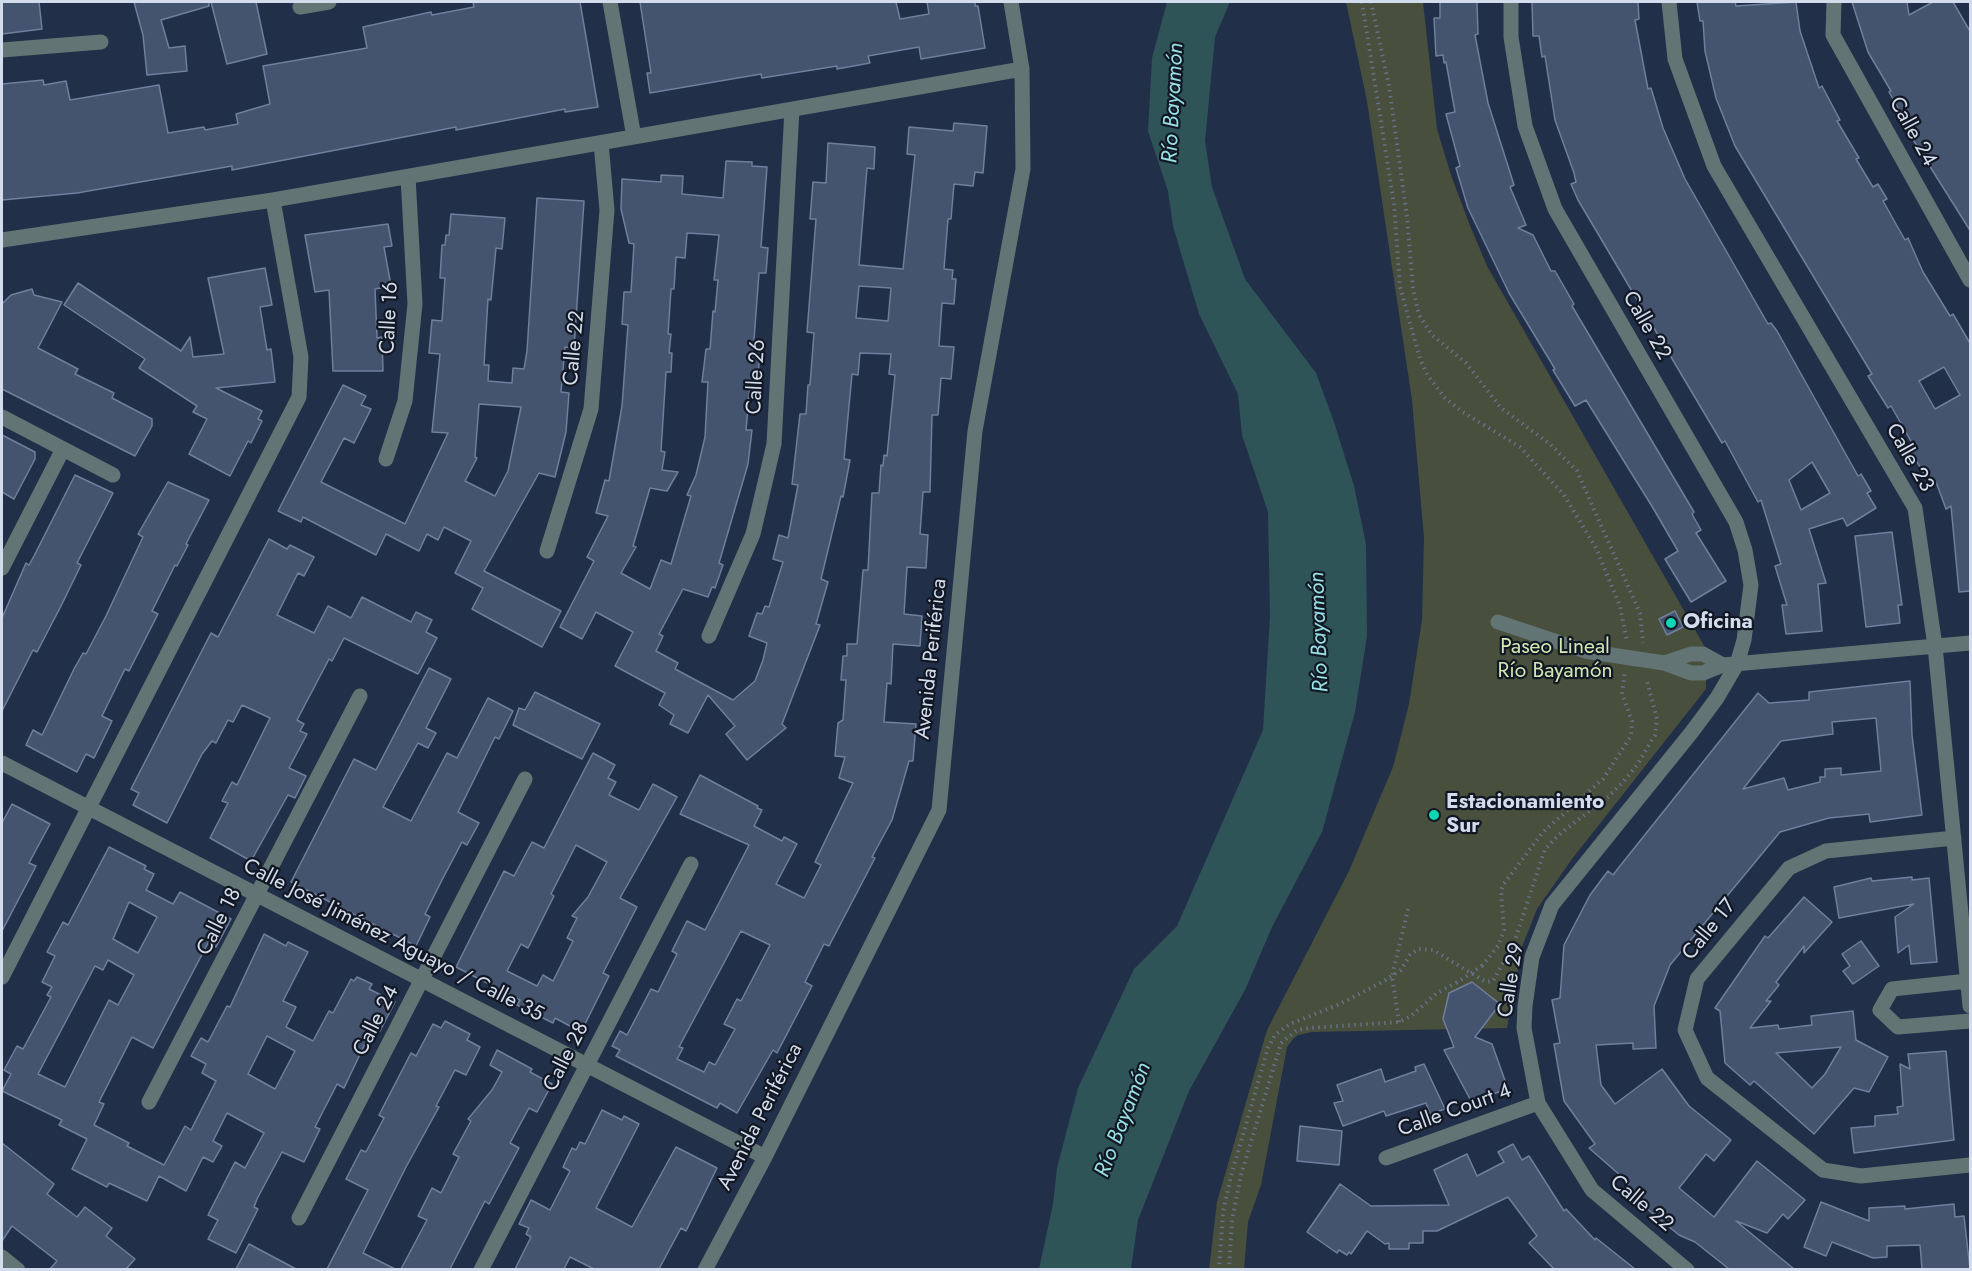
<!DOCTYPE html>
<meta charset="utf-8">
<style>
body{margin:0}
#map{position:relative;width:1972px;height:1271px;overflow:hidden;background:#222f48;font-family:Jost,sans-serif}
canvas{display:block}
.frame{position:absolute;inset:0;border:3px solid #d3dcec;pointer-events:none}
</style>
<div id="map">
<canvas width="1972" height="1271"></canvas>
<div class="frame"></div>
</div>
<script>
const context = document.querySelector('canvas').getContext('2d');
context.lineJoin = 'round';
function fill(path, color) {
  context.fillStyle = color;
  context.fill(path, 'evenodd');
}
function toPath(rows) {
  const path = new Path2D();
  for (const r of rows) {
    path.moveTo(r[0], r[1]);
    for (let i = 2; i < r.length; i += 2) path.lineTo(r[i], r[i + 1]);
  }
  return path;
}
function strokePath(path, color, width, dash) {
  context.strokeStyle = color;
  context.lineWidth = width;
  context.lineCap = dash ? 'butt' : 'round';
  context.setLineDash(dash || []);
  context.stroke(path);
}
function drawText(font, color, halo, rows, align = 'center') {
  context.font = font + ' Jost,sans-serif';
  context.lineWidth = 4.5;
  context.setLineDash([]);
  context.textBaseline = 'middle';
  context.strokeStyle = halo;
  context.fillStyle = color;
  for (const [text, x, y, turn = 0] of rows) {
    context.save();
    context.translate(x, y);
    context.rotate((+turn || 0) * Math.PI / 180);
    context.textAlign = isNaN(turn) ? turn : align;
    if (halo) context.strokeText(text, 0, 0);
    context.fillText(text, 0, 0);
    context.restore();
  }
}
fill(toPath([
 [1346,2,1423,2,1437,129,1451,175,1469,223,1487,266,1706,649,1706,689,1572,859,1537,909,1522,947,1507,1028,1312,1032,1298,1035,1293,1039,1287,1047,1261,1185,1248,1222,1244,1269,1209,1270,1217,1202,1267,1030,1349,871,1393,767,1409,704,1422,620,1424,538,1412,400,1367,101]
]), '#484f3d');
fill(toPath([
 [1167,2,1230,2,1215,37,1205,141,1212,187,1245,279,1316,373,1334,422,1354,486,1366,544,1367,636,1355,712,1322,832,1272,927,1245,990,1189,1091,1138,1220,1131,1269,1039,1269,1053,1204,1057,1168,1078,1088,1134,969,1177,926,1263,730,1270,616,1268,512,1242,435,1238,394,1199,314,1173,226,1168,191,1148,131,1152,58]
]), '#2f5457');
const building = toPath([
 [2,2,39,2,42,29,2,34,2,2],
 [134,2,209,2,209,6,161,20,169,48,185,46,187,71,147,75,143,35,134,2],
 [211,2,256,2,267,54,227,64,211,2],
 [473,2,580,2,598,107,565,112,565,109,456,130,456,127,232,170,232,166,77,193,2,200,2,84,43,80,44,85,66,81,70,100,159,85,168,133,204,127,205,130,238,124,236,114,270,104,263,66,367,48,363,27,431,12,432,15,474,7,473,2],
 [640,2,896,2,900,19,929,14,927,2,975,2,975,6,978,6,985,48,921,59,919,47,868,56,870,63,837,69,837,66,762,78,761,74,650,93,647,73,651,73,640,2],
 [1440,2,1477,2,1478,34,1475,35,1488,103,1514,185,1510,187,1526,225,1518,228,1533,235,1551,271,1555,271,1574,304,1572,306,1694,512,1692,514,1701,530,1696,533,1726,581,1691,602,1665,559,1678,551,1653,508,1586,400,1575,406,1553,370,1555,369,1509,293,1468,208,1456,168,1460,166,1446,114,1455,112,1446,62,1444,63,1443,55,1436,56,1434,18,1440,18,1440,2],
 [1532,2,1638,2,1639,19,1635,20,1648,89,1651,88,1663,128,1685,179,1768,324,1771,323,1777,331,1858,476,1861,474,1871,491,1867,493,1876,508,1847,526,1843,518,1809,529,1826,583,1818,584,1822,631,1786,634,1782,605,1787,605,1775,566,1781,564,1761,500,1758,502,1725,441,1722,443,1578,200,1571,184,1576,182,1574,173,1555,120,1545,56,1542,57,1539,36,1533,36,1532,2],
 [1812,462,1830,493,1801,510,1789,480,1812,462],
 [1697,2,1735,2,1736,6,1796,2,1800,31,1819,88,1822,86,1840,120,1837,121,1859,158,1856,159,1873,187,1878,184,1887,199,1883,201,1905,240,1908,238,1923,272,1950,316,1953,314,1971,345,1971,591,1959,592,1951,506,1946,509,1936,482,1931,485,1911,452,1916,450,1891,406,1888,408,1868,376,1872,374,1735,146,1716,98,1705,51,1703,21,1700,21,1697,2],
 [1944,367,1960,395,1935,409,1919,381,1944,367],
 [1852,2,1907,2,1909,15,1933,2,1953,2,1971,33,1971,232,1912,138,1910,129,1889,92,1891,91,1868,52,1852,2],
 [954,123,987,126,983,173,975,172,973,186,954,184,951,219,948,219,944,269,953,270,952,279,956,279,954,304,942,303,939,346,954,347,951,379,941,378,938,415,932,415,930,492,923,492,920,534,928,535,926,568,907,567,904,614,922,616,920,646,893,644,891,684,887,683,884,722,916,724,913,761,909,761,892,820,872,857,875,858,829,946,824,944,805,982,812,986,777,1053,773,1050,737,1113,720,1103,717,1108,616,1056,620,1050,612,1046,620,1031,627,1035,651,989,658,992,677,954,672,951,687,921,705,930,749,845,680,814,700,775,758,806,757,808,762,810,754,826,782,841,784,837,797,844,776,884,804,898,821,865,815,862,853,783,839,778,845,757,835,756,838,723,843,720,846,680,841,680,843,656,847,656,847,644,857,644,863,570,868,570,872,493,879,493,881,465,883,466,884,455,887,456,895,375,889,374,891,354,860,353,858,375,852,374,844,459,850,460,843,497,841,496,821,579,828,582,816,624,820,625,782,724,786,728,747,760,726,734,735,726,708,695,688,733,670,724,674,715,659,705,665,693,615,666,633,632,596,612,582,639,560,627,594,561,587,557,608,516,596,513,605,480,609,481,622,406,628,325,622,324,624,292,631,292,634,244,629,243,621,209,622,179,661,182,661,175,683,176,682,194,723,198,726,161,752,162,752,166,767,167,761,247,768,248,766,273,759,273,753,353,760,353,757,386,750,386,746,430,752,430,748,464,719,563,723,565,715,588,712,587,708,597,683,589,659,634,663,636,656,651,678,663,675,669,733,700,755,681,763,660,767,643,749,636,757,613,762,614,765,606,769,607,783,562,773,559,779,535,788,538,798,485,792,484,800,414,806,414,808,385,810,385,814,333,807,332,816,219,810,219,813,182,826,183,828,143,875,147,874,169,867,168,859,265,903,269,915,155,907,154,909,127,953,131,954,123],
 [687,233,719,235,714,280,718,280,715,312,713,311,710,349,706,349,702,382,708,382,705,437,696,475,687,495,691,496,671,564,661,560,650,589,621,573,636,547,633,546,650,488,667,491,678,472,662,470,665,452,661,451,666,372,671,372,672,353,669,353,671,334,668,334,671,289,674,289,676,257,685,258,687,233],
 [859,286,891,288,888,321,856,318,859,286],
 [741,931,770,945,741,1001,737,999,724,1024,735,1029,715,1065,709,1062,704,1072,677,1059,683,1048,679,1047,741,931],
 [537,198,584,201,574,348,565,347,561,392,569,393,566,432,555,477,539,473,484,571,561,611,542,647,472,609,483,588,455,573,471,541,444,527,438,540,427,534,419,551,386,534,376,555,303,517,301,522,278,511,343,385,366,396,361,405,371,409,354,443,344,438,321,482,405,524,448,433,432,432,440,354,429,353,432,320,442,321,445,278,440,278,442,245,445,245,446,235,449,235,451,214,505,218,502,249,496,248,491,300,488,299,484,365,489,365,488,381,512,383,513,368,524,369,527,351,537,198],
 [479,404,521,407,508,471,495,496,465,481,477,458,475,457,479,404],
 [388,224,392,246,384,247,391,286,375,289,377,338,382,337,383,371,333,371,329,290,315,292,305,235,388,224],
 [265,268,272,305,260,307,267,350,271,349,275,382,216,388,262,411,258,419,262,421,251,443,248,441,230,476,189,454,207,419,193,412,197,406,139,368,145,359,64,305,78,283,181,351,190,337,193,357,224,354,208,278,265,268],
 [32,289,34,295,62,302,38,348,78,369,75,374,114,393,112,398,152,419,152,426,135,456,2,389,2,304,11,295,32,289],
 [2,435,35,452,35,459,14,499,2,492,2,435],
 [75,475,113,493,77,563,81,565,61,606,37,652,33,650,2,711,2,618,26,563,29,565,34,556,75,475],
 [168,482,209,500,186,544,188,545,177,566,175,565,152,611,158,614,129,671,125,669,102,716,112,721,94,758,86,754,77,772,26,745,33,730,42,735,74,669,83,653,86,654,106,616,143,537,138,534,168,482],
 [1892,532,1902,605,1898,605,1900,623,1866,627,1855,536,1892,532],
 [269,539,287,549,290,545,314,557,304,576,298,573,277,615,314,633,328,606,351,618,362,597,411,622,416,612,432,620,426,632,437,638,418,674,344,638,332,661,329,659,297,720,304,724,300,731,307,734,289,768,306,776,295,798,288,795,251,861,210,838,228,803,222,801,232,782,237,785,270,718,242,705,233,722,228,720,216,743,212,741,202,754,167,823,133,805,139,793,131,789,211,633,218,637,269,539],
 [1675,611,1683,627,1667,635,1659,619,1675,611],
 [429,668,451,679,426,728,436,733,428,748,418,743,383,807,411,821,447,753,457,758,488,698,513,711,499,739,495,737,458,812,479,823,467,845,462,842,442,880,425,914,430,917,416,946,291,882,354,759,376,770,429,668],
 [1910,681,1912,735,1922,815,1870,822,1869,814,1829,818,1780,832,1670,965,1654,1006,1656,1048,1633,1049,1633,1043,1596,1045,1601,1085,1615,1104,1662,1069,1689,1106,1731,1140,1714,1161,1706,1154,1679,1188,1714,1217,1757,1161,1805,1200,1788,1219,1783,1214,1767,1233,1736,1221,1794,1269,1729,1269,1695,1242,1679,1235,1624,1190,1629,1183,1589,1148,1595,1144,1564,1101,1554,1044,1560,1043,1552,1000,1560,998,1564,945,1590,895,1608,871,1613,875,1620,866,1758,693,1769,703,1809,700,1809,692,1910,681],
 [1876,718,1881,771,1841,775,1841,768,1825,769,1825,777,1820,777,1820,782,1788,790,1784,778,1743,789,1781,741,1833,734,1832,722,1876,718],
 [535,692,600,724,582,759,513,725,519,708,525,710,535,692],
 [593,753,615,765,608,778,616,782,609,795,639,810,653,784,677,797,620,898,637,907,603,973,609,976,581,1032,555,1018,553,1023,517,1005,520,1000,456,967,504,871,514,876,532,842,544,848,593,753],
 [576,845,607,862,588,897,572,916,577,918,567,938,573,941,553,981,543,975,537,986,507,971,521,944,528,948,554,896,551,894,576,845],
 [12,804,50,824,29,863,36,866,2,931,2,823,12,804],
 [109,847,146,866,144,869,154,874,146,890,173,904,180,892,231,919,216,947,208,943,153,1048,132,1037,99,1102,104,1104,94,1125,129,1143,127,1146,164,1165,185,1126,191,1130,216,1081,202,1073,206,1064,191,1056,201,1038,208,1042,227,1006,230,1007,264,934,286,946,288,942,308,952,283,1001,296,1007,286,1027,313,1041,329,1011,333,1013,351,979,354,981,357,977,372,984,369,989,395,1002,380,1031,373,1027,344,1088,337,1084,333,1092,315,1127,320,1129,304,1162,282,1152,257,1199,254,1207,258,1209,236,1253,208,1239,218,1220,208,1215,235,1162,245,1168,264,1133,227,1113,213,1141,222,1146,213,1162,203,1157,186,1191,159,1176,147,1201,109,1183,107,1187,72,1169,87,1139,59,1125,62,1120,2,1091,11,1074,4,1070,17,1046,23,1049,51,997,47,995,52,987,42,982,55,956,47,952,63,922,68,925,109,847],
 [129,902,157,917,138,953,113,939,129,902],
 [108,960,134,975,118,1005,109,1000,65,1087,38,1074,95,966,103,970,108,960],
 [267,1036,295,1051,275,1089,248,1074,267,1036],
 [1912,877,1912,880,1929,878,1937,962,1911,964,1909,945,1898,953,1895,917,1914,904,1839,918,1834,887,1871,878,1872,881,1912,877],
 [1804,897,1832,922,1804,953,1804,946,1776,982,1779,985,1766,1001,1771,1001,1750,1028,1778,1025,1779,1029,1812,1025,1811,1016,1853,1011,1856,1040,1888,1057,1869,1092,1854,1088,1814,1134,1754,1081,1750,1085,1725,1063,1720,1011,1715,1008,1765,936,1768,938,1804,897],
 [1841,1047,1825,1074,1812,1088,1776,1053,1841,1047],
 [1861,941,1879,966,1853,984,1843,971,1850,966,1842,954,1861,941],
 [1472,982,1500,1004,1475,1037,1492,1044,1508,1089,1471,1101,1444,1050,1454,1047,1443,1019,1449,993,1472,982],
 [445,1021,470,1034,467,1040,480,1047,466,1075,455,1070,436,1106,439,1107,406,1167,363,1253,395,1269,327,1269,368,1190,346,1179,361,1150,366,1152,384,1118,379,1115,411,1053,416,1056,433,1024,441,1028,445,1021],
 [497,1050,532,1069,530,1072,552,1084,537,1112,529,1108,510,1143,519,1148,489,1204,485,1201,450,1269,401,1269,427,1220,418,1216,432,1188,441,1193,459,1157,453,1154,471,1121,468,1119,492,1090,502,1072,490,1065,497,1050],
 [1946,1051,1954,1140,1854,1153,1851,1128,1875,1126,1875,1116,1898,1114,1897,1107,1903,1106,1900,1064,1910,1069,1908,1054,1946,1051],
 [1424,1064,1445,1109,1430,1114,1426,1103,1386,1116,1384,1111,1343,1126,1334,1103,1343,1101,1337,1085,1381,1069,1385,1082,1416,1071,1415,1067,1424,1064],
 [602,1110,622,1120,624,1116,639,1124,596,1208,632,1227,676,1147,717,1168,686,1231,681,1228,659,1269,594,1269,570,1257,564,1269,515,1269,531,1237,526,1234,529,1228,519,1224,531,1200,550,1210,570,1171,563,1167,572,1148,576,1150,580,1142,585,1144,602,1110],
 [1300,1126,1342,1131,1339,1165,1297,1161,1300,1126],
 [2,1143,54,1184,47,1194,77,1217,85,1207,112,1228,106,1236,135,1259,126,1269,50,1269,57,1261,12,1226,2,1241,2,1143],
 [1513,1144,1522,1160,1529,1156,1564,1211,1566,1209,1595,1240,1596,1238,1635,1269,1554,1269,1529,1243,1537,1236,1508,1197,1437,1231,1423,1231,1423,1243,1409,1243,1409,1249,1389,1249,1389,1243,1385,1244,1367,1231,1351,1254,1349,1252,1347,1255,1339,1250,1337,1253,1307,1232,1340,1184,1371,1206,1449,1205,1434,1170,1467,1154,1477,1176,1504,1162,1498,1152,1513,1144],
 [1821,1202,1869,1221,1869,1208,1905,1206,1905,1209,1954,1204,1955,1217,1964,1216,1970,1269,1922,1269,1920,1245,1887,1246,1887,1257,1873,1258,1832,1242,1826,1256,1804,1247,1821,1202],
 [249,1244,296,1269,236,1269,249,1244]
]);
fill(building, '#44536e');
strokePath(building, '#6f7f9c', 1.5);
strokePath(toPath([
 [1362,2,1394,204,1400,287,1420,359,1428,376,1445,398,1461,411,1520,447,1564,495,1596,548,1620,606,1627,641],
 [1371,2,1389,86,1407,217,1413,289,1419,315,1432,335,1466,363,1501,408,1550,444,1577,471,1640,613,1643,643],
 [1482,966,1498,946,1504,930,1501,891,1503,885,1543,832,1603,779,1631,736,1632,721,1622,694,1625,672],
 [1399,1022,1392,976,1409,905],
 [1219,1270,1223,1212,1231,1176,1268,1048,1275,1035,1290,1024,1340,1004,1384,981,1401,970,1410,955,1418,949,1433,950,1486,982,1493,981,1514,943,1545,849,1561,833,1608,797,1624,781,1637,765,1655,735,1657,719,1647,681],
 [1229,1270,1232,1220,1241,1175,1281,1043,1297,1030,1309,1028,1399,1022,1411,1016,1437,993,1456,983]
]), '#667187', 4, [1.5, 4.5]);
strokePath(toPath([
 [610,2,634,137],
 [1511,2,1511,37,1525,126,1555,209,1736,522,1745,550,1751,585,1744,640,1737,664,1717,698,1691,733,1552,905,1532,957,1525,1006,1524,1028,1538,1103,1592,1190,1687,1270],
 [1669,2,1675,59,1714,166,1915,508,1935,646,1970,1006],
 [1834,2,1833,35,1970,280],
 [300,7,329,2],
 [2,50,101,42],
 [2,240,273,200,1022,69],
 [2,417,113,475],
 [386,459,405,401,415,304,408,177],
 [547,551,591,409,607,210,601,143],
 [2,568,63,449],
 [1498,622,1585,651,1664,663,1691,673,1703,673,1723,665,1970,643],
 [709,636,753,534,774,444,792,109],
 [1664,663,1691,654,1703,654,1723,665],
 [2,763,765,1157],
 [1954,838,1826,851,1789,868,1697,979,1685,1030,1707,1078,1823,1170,1861,1176,1970,1165],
 [2,977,299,397,301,357,273,200],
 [1968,981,1892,989,1880,1010,1898,1027,1970,1021],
 [149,1102,360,696],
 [1386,1158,1538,1103],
 [299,1218,525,779],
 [2,1257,18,1270],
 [481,1270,691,864],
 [705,1270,765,1157,939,810,975,431,1023,169,1022,69,1011,2]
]), '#627574', 15);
strokePath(toPath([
 [1456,983,1482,966]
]), '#667187', 4, [1.5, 4.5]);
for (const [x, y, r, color] of [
 [1671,623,6,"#10d5b4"],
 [1434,815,6,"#10d5b4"]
]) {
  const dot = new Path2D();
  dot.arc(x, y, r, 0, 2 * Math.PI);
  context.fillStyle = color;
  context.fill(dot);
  strokePath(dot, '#121823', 2);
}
drawText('21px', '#d3dcec', '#121823', [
 ["Calle 24",1912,132,61],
 ["Calle 16",390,318,-87],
 ["Calle 22",1646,326,60],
 ["Calle 22",575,348,-85],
 ["Calle 26",757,377,-87],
 ["Calle 23",1909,458,60],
 ["Avenida Periférica",932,659,-84],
 ["Calle 18",220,922,-63],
 ["Calle 17",1710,930,-51],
 ["Calle José Jiménez Aguayo / Calle 35",393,941,27],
 ["Calle 29",1512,980,-81],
 ["Calle 24",377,1021,-63],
 ["Calle 28",567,1057,-63],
 ["Calle Court 4",1455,1111,-20],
 ["Avenida Periférica",761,1117,-63],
 ["Calle 22",1641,1204,40]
]);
drawText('bold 21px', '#d3dcec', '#121823', [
 ["Oficina",1683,623],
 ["Estacionamiento",1446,803],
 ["Sur",1446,827]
], 'left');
drawText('21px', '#d3e8b4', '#121823', [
 ["Paseo Lineal",1555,648],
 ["Río Bayamón",1555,672]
]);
drawText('italic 22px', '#97e0e5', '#121823', [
 ["Río Bayamón",1174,103,-87],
 ["Río Bayamón",1320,632,-92],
 ["Río Bayamón",1124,1120,-69]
]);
</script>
